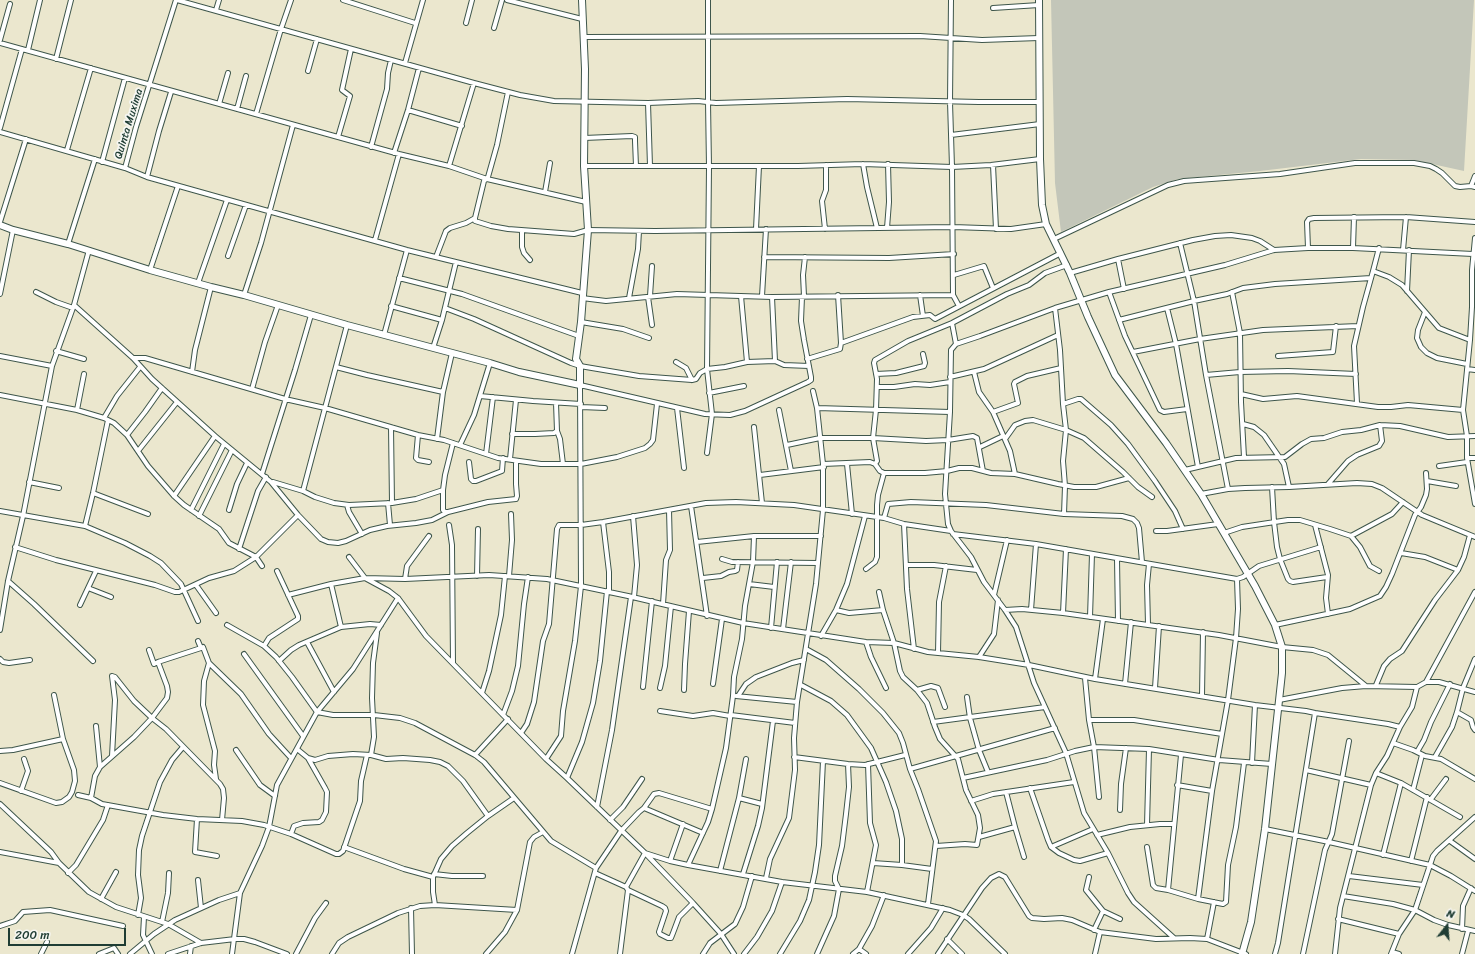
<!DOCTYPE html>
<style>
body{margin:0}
#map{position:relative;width:1475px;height:954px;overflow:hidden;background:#ebe7ce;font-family:Sriracha,sans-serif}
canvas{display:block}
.north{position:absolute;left:1427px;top:906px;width:40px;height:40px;-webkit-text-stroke:3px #f6f6f2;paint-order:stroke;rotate:17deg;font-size:11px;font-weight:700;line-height:16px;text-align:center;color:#1f3d34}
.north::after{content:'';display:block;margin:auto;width:14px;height:18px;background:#1f3d34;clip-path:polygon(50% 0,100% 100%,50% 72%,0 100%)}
.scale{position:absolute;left:8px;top:928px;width:118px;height:18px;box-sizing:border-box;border:2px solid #1f3d34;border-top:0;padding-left:5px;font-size:12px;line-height:14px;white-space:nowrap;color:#1f3d34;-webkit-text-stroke:3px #f6f6f2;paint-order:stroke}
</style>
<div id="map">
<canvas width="1475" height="954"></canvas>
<div class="north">N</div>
<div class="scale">200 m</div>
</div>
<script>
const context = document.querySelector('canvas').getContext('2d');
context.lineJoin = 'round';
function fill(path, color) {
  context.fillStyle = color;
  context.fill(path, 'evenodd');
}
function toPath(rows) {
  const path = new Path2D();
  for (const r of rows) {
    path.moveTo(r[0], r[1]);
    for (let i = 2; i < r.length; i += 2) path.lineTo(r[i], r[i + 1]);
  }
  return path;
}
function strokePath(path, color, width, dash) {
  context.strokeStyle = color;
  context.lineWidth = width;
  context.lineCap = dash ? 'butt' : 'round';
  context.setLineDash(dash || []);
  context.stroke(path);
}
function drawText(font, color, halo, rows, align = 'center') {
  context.font = font + ' Sriracha,sans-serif';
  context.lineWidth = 3.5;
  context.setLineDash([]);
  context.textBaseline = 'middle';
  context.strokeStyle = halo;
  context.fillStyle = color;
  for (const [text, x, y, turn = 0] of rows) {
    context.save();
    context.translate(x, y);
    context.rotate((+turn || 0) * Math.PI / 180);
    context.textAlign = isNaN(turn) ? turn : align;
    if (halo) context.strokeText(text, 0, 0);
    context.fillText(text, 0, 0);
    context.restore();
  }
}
fill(toPath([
 [1051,0,1474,0,1464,171,1414,160,1361,159,1260,171,1178,179,1153,187,1061,232,1055,183]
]), '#c3c6b9');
const street = toPath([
 [177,0,474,83,520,95,554,101,648,103,698,101,716,103,847,99,979,102,1040,102],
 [343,0,415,23],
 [507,0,582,19],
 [951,0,950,102,952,167,953,295],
 [993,8,1039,5],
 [216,10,219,0],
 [466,23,472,0],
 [494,28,502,0],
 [584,37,920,36,982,40,1039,38],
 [0,40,10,4],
 [0,43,399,154,449,166,487,179,586,202],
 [28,50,40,0],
 [56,59,71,0],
 [405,63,423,0],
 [308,71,317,39],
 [648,103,650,166],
 [219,104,228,73],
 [237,109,246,76],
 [408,110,462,126],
 [256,114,281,29,291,0],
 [0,128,22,49],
 [0,132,125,168,147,177,407,250,582,293],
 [951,135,1040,124],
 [338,137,350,96,342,90,351,49],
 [584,138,632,136,635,137,635,141,636,166],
 [371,147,387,89,388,73,391,60],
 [67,150,91,68],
 [394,153,408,110,419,68],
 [102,162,125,78],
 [863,164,867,187,877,228],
 [993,165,996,229],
 [449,166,474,83],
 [584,166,798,166,863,164,952,167,991,165,1040,159],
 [125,168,136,127,176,0],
 [147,177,159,131,171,92],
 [1471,186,1475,176],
 [545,192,550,163],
 [475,218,475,221,491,226,508,229,574,234,588,230,655,231,953,227,1011,229,1046,224],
 [0,222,26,139],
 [887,228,889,202,888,164],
 [756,229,759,166],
 [825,229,822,201,826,190,826,165],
 [522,231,522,247,524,253,530,260],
 [1475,238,1472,270,1472,307,1470,340,1463,410,1467,436,1467,458,1475,504],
 [1054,239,1168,185,1184,181,1280,174,1355,163,1414,163,1430,166,1436,169,1442,173,1455,186,1460,187,1471,186,1475,187],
 [375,240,399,154],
 [1180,243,1194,301,1206,375,1228,489],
 [68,244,95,159],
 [1308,248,1307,222,1309,219,1314,218,1406,217,1475,222],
 [1353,248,1354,217],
 [1403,250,1406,217],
 [228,256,246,205],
 [436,257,446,231,450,228,466,223,475,218,484,181,488,177,497,145,508,92],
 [764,257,889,258,954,254],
 [1118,259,1124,289],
 [150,270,178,186],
 [1373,271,1389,277,1402,285,1439,328,1470,340],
 [1070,273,1118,259,1193,240,1215,236,1231,235,1252,238,1260,241,1274,250],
 [954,275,984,266,993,288],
 [399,278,462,294,579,336],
 [198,283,227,200],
 [1407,291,1409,250],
 [36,292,56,302,73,308],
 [1109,292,1125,336,1160,410,1164,412,1187,409],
 [1232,292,1240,333,1241,402,1244,457],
 [0,294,13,230],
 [244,295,261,243,293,125],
 [920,295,923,316],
 [650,296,652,266],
 [741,296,747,362],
 [762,296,766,229],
 [804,296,803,275,805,257],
 [648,297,652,325],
 [772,297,775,361],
 [582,298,606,301,677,294,772,297,953,295,959,306],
 [629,298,638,249,639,231],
 [74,305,133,358,152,379,215,436,271,482,298,515,321,539,328,542,338,543,346,541,370,530,387,526,416,523,432,520,448,512],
 [391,306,442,320],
 [445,308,474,319,571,363,580,366,639,376,692,380,696,379,700,373,707,369,725,367,747,362,775,361,784,365,809,366],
 [1055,308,1060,350,1063,404,1066,430,1063,461,1065,486,1064,514],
 [1167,308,1176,344,1198,467],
 [1425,312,1418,330,1417,338,1421,347,1427,353,1437,358,1467,364],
 [1119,320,1194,301,1227,294,1243,288,1275,284,1371,278],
 [581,322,623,329,649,338],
 [952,323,956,344],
 [384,335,407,250],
 [841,343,913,317,930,315,935,319,1061,253],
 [433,348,442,320,456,262],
 [56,351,84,359],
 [1133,352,1200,339,1263,330,1358,326],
 [0,356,52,366],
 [1278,356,1333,352,1336,326],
 [133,358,145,358,285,399,325,408,418,435,444,440,498,458,541,464,581,464,617,457,645,448,650,444,653,440,657,404],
 [807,359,840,349,841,343,838,295],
 [676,362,686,368,692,380],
 [336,367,367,375,443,392],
 [1467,369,1475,370],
 [192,372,195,350,211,287],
 [974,372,979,392,993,412,1010,451,1015,474],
 [876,374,896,373,924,366,925,363,923,354],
 [1206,375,1240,372,1288,371,1356,374],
 [950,377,984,369,1058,335],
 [877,387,894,387,915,384,930,385,950,382],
 [252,389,265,342,278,305],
 [709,393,744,386],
 [1241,394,1263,399,1297,396,1378,407,1391,407,1408,405,1463,410],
 [0,395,77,410,104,418,114,423,127,435,148,466,174,496,184,505,219,529,229,543,256,557,262,566],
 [480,396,533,401,581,404],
 [1357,403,1354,346,1363,307,1373,271,1379,248],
 [1063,404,1078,399,1081,399,1111,425,1128,444,1155,481,1175,511,1183,529],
 [581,407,605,408],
 [677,408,684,468],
 [817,408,950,412],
 [77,410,84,374],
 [779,410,791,471],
 [993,412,1018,403,1014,384,1015,382,1027,376,1061,368],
 [104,418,117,396,140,367],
 [1243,424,1254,427,1264,435,1284,464,1289,487],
 [391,427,392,503],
 [754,427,762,503],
 [557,431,560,439,563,464],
 [512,434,535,434,554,433,557,431,556,403],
 [127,435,145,412,162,388],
 [418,435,416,458,418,460,429,462],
 [437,439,443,392,452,353],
 [1005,439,1015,425,1025,421,1033,420,1066,430,1084,438,1123,472,1138,487,1152,497],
 [453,443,445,475,443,490,443,510,445,512,448,512,488,502,516,499,517,496,516,484,516,461],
 [460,445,474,415,490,363],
 [787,445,820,438,873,438,926,441,948,440,973,436,977,438,983,471],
 [980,447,1003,436],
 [138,451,177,402],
 [707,453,712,414,707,369,709,167,708,102,708,0],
 [486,454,493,397],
 [1467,458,1475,458],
 [510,459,516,400],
 [469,462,471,479,473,481,476,481,502,471,503,458],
 [823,464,870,462,875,464,880,471,884,473,925,473,947,471,959,468,972,468,991,473,1015,474,1058,484,1074,487,1096,487,1129,478],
 [847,464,852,514],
 [875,464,877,461,873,438,876,410,877,379,874,363,875,360,908,341,952,323,1007,294,1029,285,1045,273,1067,265],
 [1439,466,1467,462],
 [1185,470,1236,458,1285,457,1302,444,1311,439,1324,438,1342,432,1361,430,1380,425,1400,426,1448,437,1475,436],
 [262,474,295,370,311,315],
 [760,475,824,467],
 [1427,481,1456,486],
 [29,482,59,488],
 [273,482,303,491,315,497,334,503,349,505,392,503,416,499,443,490],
 [1328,484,1348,461,1357,455,1379,446,1382,441,1380,425],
 [1272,487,1274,522,1277,547,1280,559,1288,579,1290,581,1293,582,1327,577],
 [303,491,347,325],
 [93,493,148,514],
 [1201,494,1228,489,1245,488,1289,487,1357,483,1372,484,1382,488,1422,515,1475,537],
 [174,496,215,436],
 [388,503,390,525],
 [347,505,349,512,362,534],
 [691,506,707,616],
 [191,510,224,444],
 [229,510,237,484,247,463],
 [0,511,85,526,125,543,150,556,161,563,181,584,198,621],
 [199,516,232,450],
 [633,516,637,565,634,597],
 [884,518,888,504,911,502,986,505,1064,514,1122,516,1133,519,1137,523,1139,528,1142,562],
 [603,522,609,572,609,592],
 [904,524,907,589,914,649],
 [449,525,452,545,453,663],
 [1315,525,1328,575,1326,598,1328,614],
 [85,526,93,493,108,420],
 [1156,531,1167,531,1218,524],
 [1224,533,1242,527,1288,520,1300,520,1330,529,1351,536,1360,547,1370,566,1379,571],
 [953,534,1036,544,1237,579,1243,577,1259,566,1321,547],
 [1351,536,1392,514,1403,502],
 [697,542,754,536,821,536],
 [15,547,56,560,155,585,175,592,179,592,209,578,234,571,256,557,298,515],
 [239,549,258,491,266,477],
 [1401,553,1425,557,1458,570],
 [349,557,365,578,389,591,398,598,426,636,546,759,567,778,645,853,693,903,721,934,734,954],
 [722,559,732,562,818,563],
 [1117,559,1118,621],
 [907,565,934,565,977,570],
 [866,569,875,562,877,557,877,505,878,495,884,473],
 [477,576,478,529],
 [509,576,512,540,511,514],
 [703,578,721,576,729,572,735,571,737,570,738,562],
 [405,579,407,566,429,536],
 [8,581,34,604,93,661],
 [331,584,341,627],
 [749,584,774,587],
 [196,585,216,613],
 [88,588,111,597],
 [879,592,883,610,894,643,900,671,903,677,917,690,927,703,935,727,940,739,958,759,966,790,978,815,980,828,977,845,965,844,936,846],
 [288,595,331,584,365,578,405,579,489,575,547,579,628,596,743,623,866,642,894,643,928,652,979,657,1029,665,1095,679,1255,705,1306,711,1315,713,1388,724,1400,727],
 [994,595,1007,540],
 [663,604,666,560,670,550,669,510],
 [80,605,96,571],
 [836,610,849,613,883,610],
 [1005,610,1022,609,1063,613,1219,635,1282,647,1313,650,1328,655,1366,686],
 [1031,610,1036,544],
 [1063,613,1066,549],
 [1090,617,1092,554],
 [1148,624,1147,585,1149,564],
 [227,625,264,646,276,657,292,677,317,712,333,715,374,715,400,718,415,723,475,755,484,762,551,841,596,868],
 [1275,625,1350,609,1380,596,1386,587,1392,574,1415,515,1421,507,1426,495,1427,489,1426,473],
 [771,628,777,562],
 [783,629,791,562],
 [0,630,8,581,23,516,52,366,74,305,89,250],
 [821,636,836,610,847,584,865,516],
 [198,641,201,648,203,647,209,663,241,694,269,734,291,758],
 [307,642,334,692],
 [866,642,871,657,886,688],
 [264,646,269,638,298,619,298,616,277,571],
 [806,649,826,660,859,689,883,713,899,733,903,743,910,769,918,789,936,841,928,904],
 [149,650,154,664,158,662],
 [938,653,939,602,946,566],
 [244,654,303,736],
 [979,657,994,634,998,600],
 [0,659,3,662,9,663,30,660],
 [279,661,291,650,299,645,341,627,370,624,381,625],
 [209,663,204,681,203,705,215,751,214,765,216,779],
 [1085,678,1089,720,1094,747,1099,797],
 [1095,679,1103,619],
 [1426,682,1475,592],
 [713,684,722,619],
 [1125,684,1131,622],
 [801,685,831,701,847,715,871,748,886,782,896,811,902,839,902,865],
 [1376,685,1384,666,1390,659,1402,651,1435,600,1458,570,1464,557,1470,535],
 [643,687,652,601],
 [660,688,665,666,671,606],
 [1155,688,1159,626],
 [684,690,685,664,689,611],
 [917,690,931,686,938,688,945,707],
 [482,693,489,671,501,615,505,576],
 [736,696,797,702],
 [738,696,746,684,756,677,792,663,804,660],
 [1202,696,1203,632],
 [967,697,970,718,979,750,988,772],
 [1279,700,1342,688,1366,686,1417,687,1426,682,1439,682,1475,692],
 [660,711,693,716,713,713,730,716],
 [1457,712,1471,720,1473,727,1475,730],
 [503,715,512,691,518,666,524,604,528,577],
 [731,715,795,723],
 [1089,720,1134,720,1222,734],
 [933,722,1045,707],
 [96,726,100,767],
 [521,733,527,724,534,702,543,641,549,624,557,529,559,525,581,525,603,522,706,503,736,502,794,505,884,518,904,524,951,531],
 [1393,743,1413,750,1425,756,1441,759,1475,779],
 [236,750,260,785,275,796],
 [0,751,13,750,63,739],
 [1417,752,1424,740,1431,722,1450,684],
 [371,755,374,737,372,698,373,663,377,633],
 [475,755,508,719],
 [1181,755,1168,890,1198,899,1223,904,1226,902,1228,865,1236,827,1244,763],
 [112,756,115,700,112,676,115,677,134,701,152,718,166,729,220,784,223,789,224,798,222,820],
 [794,757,848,764,865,765,905,755],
 [1435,757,1452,727,1457,712,1463,688,1475,659],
 [308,758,315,760,328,756,353,754,371,755,386,759,403,758,430,760,440,762,448,766,463,781,488,816],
 [546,759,561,736,563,711,575,641,581,586,580,385,705,414,730,415,745,411,808,382,811,380,811,377,804,340,801,321,802,297],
 [1252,763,1255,705],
 [910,769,1055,728],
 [1306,770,1371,785],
 [1376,773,1401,783,1460,817],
 [567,778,582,742,593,703,600,661,607,591],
 [963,778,1047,760,1075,751,1094,747,1149,749,1219,760,1272,764],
 [0,783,56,803,62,802,69,797,72,792,75,781,74,770,63,739,54,695],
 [1177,785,1212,791],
 [1030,788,1048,840,1051,847,1059,853,1074,860,1080,861,1108,853],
 [1413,790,1422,755],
 [21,791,28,771,24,759],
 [78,795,91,798,102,804,163,815,197,819,242,821,264,825,291,834,336,854,339,854,343,851,360,801,361,781,367,755],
 [91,798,95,776,100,767,134,737,152,718,167,698,168,692,167,686,158,662,201,648],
 [739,798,762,804],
 [1431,799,1446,779],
 [971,801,993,794,1074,782],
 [0,804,51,852,59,863,89,892,116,907,168,924,201,943],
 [597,807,612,730,631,597],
 [644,808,654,794,659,793,712,809],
 [1120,810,1121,784,1126,748],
 [197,819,195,852,217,856],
 [610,820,623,807,642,779],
 [1147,825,1149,749],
 [1015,827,1024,857],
 [1265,829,1329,842,1430,865,1451,876,1475,891],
 [291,834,294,826,303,823,319,822,322,820,326,812,327,792,325,788,308,758,297,749],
 [1097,835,1130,827,1160,824,1174,824],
 [979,837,1015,827,1006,792],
 [1450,841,1475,859],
 [344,847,404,869,433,877],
 [1051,847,1093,829],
 [1147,847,1153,885,1156,888,1168,890],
 [0,852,59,863],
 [1383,855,1401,783],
 [670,861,683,824],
 [1411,861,1427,797],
 [873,863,902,865,932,869],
 [688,865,708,822,712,809,726,748,733,696,734,677,742,639,745,606,753,562,754,536],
 [720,871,739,798,746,759],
 [68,873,76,865,103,820,108,805],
 [595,873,626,887],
 [434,874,452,876,483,876],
 [743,874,758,826,762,808,773,721],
 [1349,876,1423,885],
 [1089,877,1086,890,1103,911,1094,930],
 [766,878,770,859,789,818,795,770,794,738,797,702,816,584,823,510,823,464,817,408,813,391],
 [198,880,201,908],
 [628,890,662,906,665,908,666,911,659,932,660,934,668,938,671,938,673,933,679,917,693,903],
 [867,892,876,845,870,823,868,764],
 [1343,896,1393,904,1415,910,1434,920,1448,925,1475,931],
 [101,899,116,872],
 [1198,899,1212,791,1228,700,1236,638,1238,609,1237,579],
 [435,905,433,892,433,877,441,859,452,846,467,833,488,816,514,798],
 [411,908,412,954],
 [1103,911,1120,919],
 [138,915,141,898,138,875,139,850,142,836,160,782,172,760,183,747],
 [144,917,143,935,152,954],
 [1338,919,1399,934],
 [162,922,168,893,169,873],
 [0,926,15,921,23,912,50,910,123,926],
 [1462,929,1463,906,1471,888],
 [1174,938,1134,902,1128,893,1108,853,1084,813,1066,753,1034,683,1016,627,1005,610,984,582,971,557,951,531,948,524,945,494,950,412,951,350,956,344,980,336,1055,308,1109,292,1225,265,1274,250,1308,248,1353,248,1473,254],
 [947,939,962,954],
 [1207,939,1214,902],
 [859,949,866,954],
 [1392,952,1399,954],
 [41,954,47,942],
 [99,954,114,948,118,954],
 [130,954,154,934,175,920,219,900,240,893],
 [168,954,201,943,235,939,244,939,255,942,287,954],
 [190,954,191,946],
 [232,954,240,893,262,846,269,827,277,785,317,712,353,669,398,598],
 [296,954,315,918,326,903],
 [332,954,339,943,348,937,398,913,420,906,435,905,517,910],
 [486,954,505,932,517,910,530,842,534,837,543,832],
 [572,954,596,868,621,831,639,812,644,808,703,833],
 [620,954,628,890,626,887,645,853,670,861,688,865,782,882,867,892,950,910,963,915,969,919,1005,954],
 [703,954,710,943,735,924,743,907,752,876],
 [744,954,757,937,772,911,782,882],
 [780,954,800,921,809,900,815,872,819,845,823,761],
 [817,954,834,916,839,889,835,881,835,876,842,846,846,814,849,787,848,764],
 [853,954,859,949,872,926,884,895],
 [908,954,931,928,943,908],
 [938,954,982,888,991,878,999,874,1005,877,1029,916,1032,918,1044,919,1062,918,1072,920,1100,932,1156,939,1190,938,1207,939,1246,954],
 [1095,954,1100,932],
 [1275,954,1278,943,1315,713],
 [1303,954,1325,850,1332,834,1349,741],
 [1335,954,1340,908,1371,785,1376,773,1387,756,1400,727,1412,707,1417,687],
 [1391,954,1399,934,1415,910,1433,856,1437,851,1475,817],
 [1462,954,1468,931]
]);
const secondary = toPath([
 [1039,0,1040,159,1042,205,1046,224,1070,273,1088,317,1115,375,1166,443,1201,494,1255,586,1275,625,1282,647,1282,673,1265,829,1251,922,1242,954],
 [0,225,13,230,68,244,150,270,211,287,244,295,347,325,490,363,519,372,580,385,580,366,576,359,581,322,588,230,584,166,585,69,582,0]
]);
strokePath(street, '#3e564b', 6);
strokePath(secondary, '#3e564b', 8);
strokePath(street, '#fff', 4);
strokePath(secondary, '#fff', 6);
drawText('11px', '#1f3d34', '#f6f6f2', [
 ["Quinta Muxima",129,124,-73]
]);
</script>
